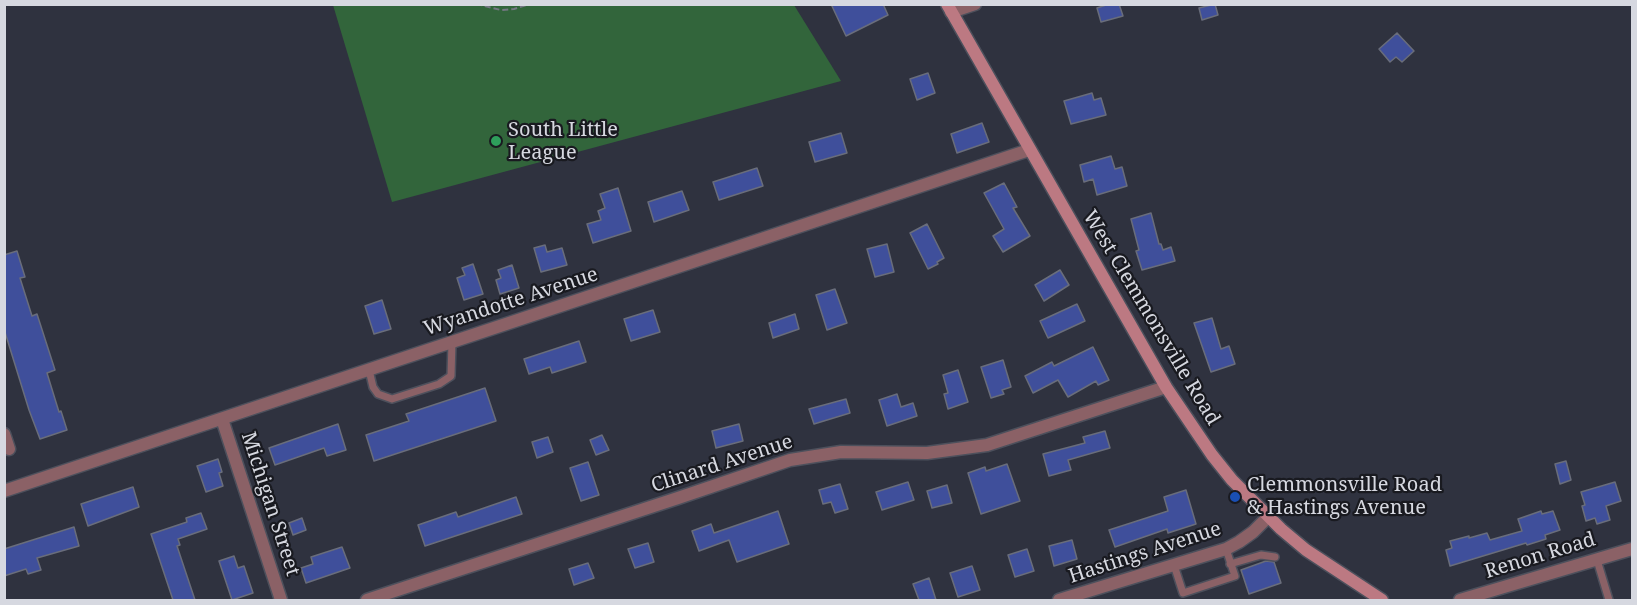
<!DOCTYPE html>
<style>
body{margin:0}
#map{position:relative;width:1637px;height:605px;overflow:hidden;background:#2f323f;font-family:"Noto Serif",serif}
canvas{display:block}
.frame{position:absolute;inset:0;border:6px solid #d6d8e0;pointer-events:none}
</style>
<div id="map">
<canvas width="1637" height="605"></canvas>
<div class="frame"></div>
</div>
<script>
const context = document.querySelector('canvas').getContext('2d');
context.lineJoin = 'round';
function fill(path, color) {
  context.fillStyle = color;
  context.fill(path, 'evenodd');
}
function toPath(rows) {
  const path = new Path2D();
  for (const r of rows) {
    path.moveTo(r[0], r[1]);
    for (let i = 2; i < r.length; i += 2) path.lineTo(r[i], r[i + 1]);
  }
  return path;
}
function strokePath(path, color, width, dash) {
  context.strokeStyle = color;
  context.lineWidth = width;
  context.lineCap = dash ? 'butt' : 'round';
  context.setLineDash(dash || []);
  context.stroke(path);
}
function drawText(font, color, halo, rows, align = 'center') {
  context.font = font + ' "Noto Serif",serif';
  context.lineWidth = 4.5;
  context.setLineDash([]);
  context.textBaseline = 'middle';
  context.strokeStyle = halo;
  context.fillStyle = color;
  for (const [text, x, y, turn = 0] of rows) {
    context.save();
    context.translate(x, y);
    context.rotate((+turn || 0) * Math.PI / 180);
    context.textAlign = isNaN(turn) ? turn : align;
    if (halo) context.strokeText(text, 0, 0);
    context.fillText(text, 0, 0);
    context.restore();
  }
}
fill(toPath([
 [333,5,794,5,841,81,392,202]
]), '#32653b');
const building = toPath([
 [831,4,883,4,888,15,846,36,831,4],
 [1109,4,1119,4,1123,16,1101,22,1097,8,1109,4],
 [1215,4,1218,15,1202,20,1199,8,1215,4],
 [1397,33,1414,51,1402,62,1396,57,1390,62,1379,49,1397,33],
 [928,73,935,93,917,100,910,79,928,73],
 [1092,93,1094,100,1101,98,1106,115,1071,124,1064,101,1092,93],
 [982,123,989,142,957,153,951,134,982,123],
 [841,133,847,153,815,162,809,142,841,133],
 [1111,156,1115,169,1122,167,1127,186,1097,195,1093,179,1084,182,1080,165,1111,156],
 [757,168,763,186,719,200,713,182,757,168],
 [1004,183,1017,207,1013,208,1030,236,1003,252,993,236,1004,229,984,193,1004,183],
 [618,188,631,231,593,243,587,224,601,220,598,211,605,208,600,194,618,188],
 [682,191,689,210,654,222,648,202,682,191],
 [1151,213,1159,244,1161,244,1163,250,1171,247,1175,261,1142,270,1136,251,1139,250,1131,219,1151,213],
 [927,224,944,258,937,262,938,264,928,269,910,233,927,224],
 [887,244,894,272,875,277,867,249,887,244],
 [545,245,547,252,562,248,567,265,541,272,534,248,545,245],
 [17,251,25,277,20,278,32,316,37,314,55,370,47,373,59,412,61,411,67,430,40,439,29,410,4,329,4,255,17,251],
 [473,264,483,294,464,300,457,278,465,275,462,268,473,264],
 [512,265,519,288,500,294,496,280,501,278,498,270,512,265],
 [1060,270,1069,285,1044,301,1035,285,1060,270],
 [835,289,847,323,827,330,816,295,835,289],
 [382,300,391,329,374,334,365,306,382,300],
 [1077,304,1085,321,1048,338,1040,321,1077,304],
 [653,310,660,332,631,341,624,319,653,310],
 [795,314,799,329,773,338,769,323,795,314],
 [1212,318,1221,349,1229,346,1235,364,1211,372,1194,323,1212,318],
 [579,341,586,362,552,373,550,367,529,374,524,359,579,341],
 [1093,347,1109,380,1098,385,1096,381,1068,397,1058,380,1033,393,1025,376,1052,362,1054,366,1093,347],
 [1003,360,1011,387,1002,390,1004,394,991,398,981,367,1003,360],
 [958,370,968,402,948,409,944,394,948,393,943,375,958,370],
 [485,388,496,421,374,461,366,435,409,421,406,414,485,388],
 [897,394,901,407,913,403,917,416,887,426,879,400,897,394],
 [846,399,850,413,814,424,809,409,846,399],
 [338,424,346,450,327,456,324,448,275,465,269,448,338,424],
 [739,424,743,441,716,448,712,431,739,424],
 [1105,431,1110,448,1068,460,1071,470,1049,476,1043,454,1085,443,1083,437,1105,431],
 [602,435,609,450,596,455,590,440,602,435],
 [548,437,553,452,537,458,532,442,548,437],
 [218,459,222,472,219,473,223,486,206,492,197,466,218,459],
 [1566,461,1571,480,1560,484,1555,464,1566,461],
 [588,462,599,495,581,501,570,468,588,462],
 [1007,464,1020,501,981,514,968,473,985,467,986,471,1007,464],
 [908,482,914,500,882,510,876,492,908,482],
 [1615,482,1621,501,1606,506,1610,520,1597,524,1595,518,1586,521,1582,506,1585,505,1581,492,1615,482],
 [840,484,848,509,835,513,831,502,823,504,819,490,840,484],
 [947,485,952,503,932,508,927,491,947,485],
 [133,487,139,507,88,526,81,504,133,487],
 [1186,490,1196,524,1168,533,1167,529,1115,547,1109,530,1168,511,1164,497,1186,490],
 [516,497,522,514,425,546,418,525,456,512,458,517,516,497],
 [778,511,789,544,737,562,729,540,699,551,692,531,711,524,714,533,778,511],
 [1541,511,1542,514,1553,511,1560,530,1545,535,1546,539,1527,545,1526,543,1450,566,1446,550,1452,548,1450,541,1469,536,1469,538,1487,533,1490,540,1522,531,1518,519,1541,511],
 [201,513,207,529,178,539,180,545,177,546,195,600,173,600,151,534,187,522,186,518,201,513],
 [302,518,306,530,293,535,289,523,302,518],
 [74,527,79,546,37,558,41,570,28,574,26,569,4,576,4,549,74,527],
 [1072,540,1077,559,1054,566,1049,546,1072,540],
 [648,543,654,562,635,568,628,549,648,543],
 [342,547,350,568,306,583,301,568,313,564,311,557,342,547],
 [1027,549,1034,571,1015,577,1008,555,1027,549],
 [234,556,238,568,244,566,253,593,232,600,219,561,234,556],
 [1266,561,1274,562,1281,583,1249,594,1241,570,1266,561],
 [588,563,594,578,574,585,569,569,588,563],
 [972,566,980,590,958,597,950,573,972,566],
 [929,578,936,600,919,600,913,584,929,578]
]);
fill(building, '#3f4f9b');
strokePath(building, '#696d7b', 1.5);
const lane = toPath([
 [369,370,373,387,378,394,392,399,439,384,451,376,452,342],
 [1597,560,1609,600],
 [1230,564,1261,555,1275,557],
 [1174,565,1183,593,1235,576,1226,549]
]);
const street = toPath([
 [951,12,975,4],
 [222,419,281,600],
 [4,434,9,449],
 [4,491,1029,150],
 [367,600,678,498,790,460,841,452,927,453,987,445,1166,387],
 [1059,600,1226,549,1239,542,1253,532,1269,516],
 [1460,600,1632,549]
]);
const secondary = toPath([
 [947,4,1166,387,1212,455,1232,480,1281,529,1306,550,1382,600]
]);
strokePath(lane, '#4d505c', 10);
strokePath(street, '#4d505c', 15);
strokePath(secondary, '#4d505c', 15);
strokePath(toPath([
 [476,4,501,10,514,9,530,4]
]), '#757883', 2, [6, 3]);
strokePath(lane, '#8b6166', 7);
strokePath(street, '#8b6166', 12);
strokePath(secondary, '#bc7982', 12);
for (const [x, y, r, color] of [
 [496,141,6,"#2e9e5b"],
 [1235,497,6,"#1a4fb4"]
]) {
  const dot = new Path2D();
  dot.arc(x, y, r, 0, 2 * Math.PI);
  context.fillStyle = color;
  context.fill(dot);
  strokePath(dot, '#191a20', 2);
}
drawText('20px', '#d6d8e0', '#191a20', [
 ["South Little",508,130],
 ["League",508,153],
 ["Clemmonsville Road",1247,485],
 ["& Hastings Avenue",1247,508]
], 'left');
drawText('20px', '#d6d8e0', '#191a20', [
 ["Wyandotte Avenue",511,302,-18],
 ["West Clemmonsville Road",1151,318,59],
 ["Clinard Avenue",722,464,-18],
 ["Michigan Street",270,504,72],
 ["Hastings Avenue",1145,553,-18],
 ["Renon Road",1540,556,-17]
]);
</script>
